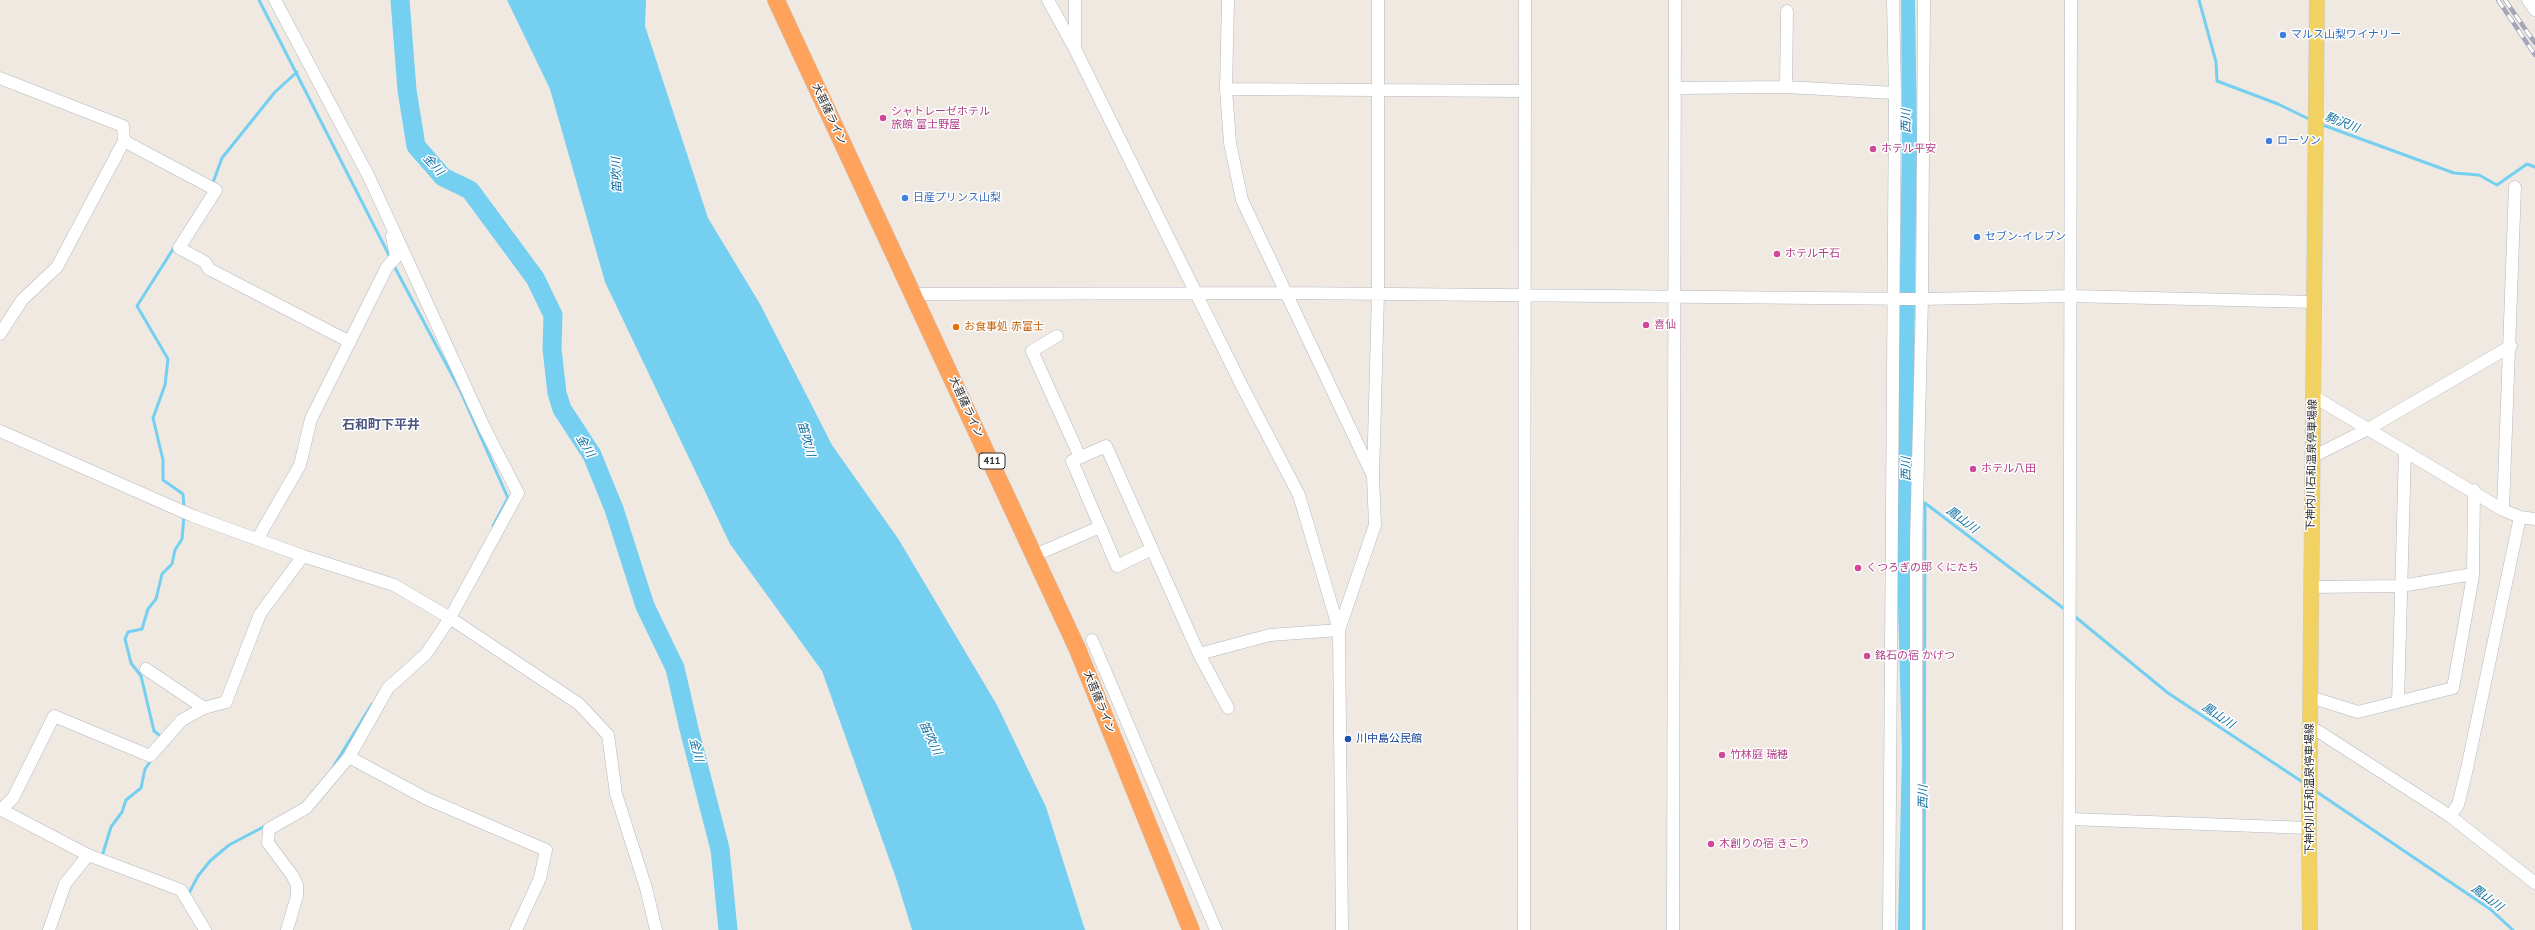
<!DOCTYPE html>
<meta charset="utf-8">
<style>
body{margin:0}
canvas{display:block;background:#efe9e1}
</style>
<canvas width="2535" height="930"></canvas>
<script>
const context = document.querySelector('canvas').getContext('2d');
context.lineJoin = 'round';
function fill(path, color) {
  context.fillStyle = color;
  context.fill(path, 'evenodd');
}
function toPath(rows) {
  const path = new Path2D();
  for (const r of rows) {
    path.moveTo(r[0], r[1]);
    for (let i = 2; i < r.length; i += 2) path.lineTo(r[i], r[i + 1]);
  }
  return path;
}
function strokePath(path, color, width, dash) {
  context.strokeStyle = color;
  context.lineWidth = width;
  context.lineCap = dash ? 'butt' : 'round';
  context.setLineDash(dash || []);
  context.stroke(path);
}
function drawText(font, color, halo, rows, align = 'center') {
  context.font = font + ' "PT Sans","Noto Sans JP",sans-serif';
  context.lineWidth = 3;
  context.setLineDash([]);
  context.textBaseline = 'middle';
  context.strokeStyle = halo;
  context.fillStyle = color;
  for (const [text, x, y, turn = 0] of rows) {
    context.save();
    context.translate(x, y);
    context.rotate((+turn || 0) * Math.PI / 180);
    context.textAlign = isNaN(turn) ? turn : align;
    if (halo) context.strokeText(text, 0, 0);
    context.fillText(text, 0, 0);
    context.restore();
  }
}
fill(toPath([
 [507,0,646,0,645,26,708,218,760,304,832,445,899,540,997,705,1046,807,1085,930,912,930,897,881,822,671,730,544,605,282,550,89],
 [1901,0,1915,0,1917,137,1912,534,1912,930,1898,930,1902,752,1896,532,1902,136]
]), '#75cff0');
strokePath(toPath([
 [259,0,391,259],
 [2199,0,2216,62,2217,81,2278,104,2311,120],
 [2320,124,2454,173,2479,175,2497,185,2527,164,2535,167],
 [212,185,222,158,275,92,297,72],
 [175,246,137,306,168,359,165,385,153,418,163,460,163,480,183,494,184,508],
 [393,264,460,390,508,498,493,526],
 [1925,503,2067,611],
 [2073,615,2168,693,2304,783],
 [163,738,154,731,141,676,131,663,125,639,128,632,142,629,148,609,156,599,162,574,172,564,175,550,182,539,184,516],
 [332,769,372,704],
 [2314,790,2490,909,2513,930],
 [103,853,111,827,122,812,126,800,141,788,145,769,152,759],
 [188,895,198,876,210,861,229,845,267,825],
 [1924,930,1925,503]
]), '#75cff0', 3);
strokePath(toPath([
 [400,0,407,90,416,146,443,177,470,190,535,278,553,315,552,349,557,393,562,409,592,455,614,509,645,606,675,668,689,729,720,849,728,930]
]), '#75cff0', 19);
const minor = toPath([
 [275,0,369,177,485,429,518,493,450,618,426,654,388,688,349,757,306,808,269,829,268,843,292,875,297,885,297,896,287,930],
 [1048,0,1075,49,1242,386,1299,495,1339,630,1342,930],
 [1228,0,1226,89,1230,143,1242,200,1372,474],
 [2528,0,2535,10],
 [1075,47,1075,0],
 [0,78,123,126,124,141,57,267,22,300,0,334],
 [1786,87,1787,11],
 [1675,88,1786,87,1895,93],
 [1226,89,1525,91],
 [124,141,216,190,179,248,205,262,209,269,350,342],
 [914,294,1287,293,1922,299,2071,296,2313,302],
 [1057,336,1032,351,1080,457],
 [2313,396,2503,510,2520,517,2535,519],
 [0,431,193,516,303,556,394,585,450,618,579,704,608,735,616,794,646,888,656,930],
 [2312,457,2368,429,2511,346],
 [2503,510,2515,187],
 [258,538,300,465,311,419,387,267,396,257,392,236],
 [1152,549,1117,566,1072,461,1106,446,1152,549,1174,598,1199,654,1228,708],
 [1035,555,1100,527],
 [2311,587,2401,586,2473,574],
 [1339,630,1375,525,1373,477,1378,293,1378,0],
 [1092,640,1216,930],
 [1199,654,1270,635,1339,630],
 [146,669,204,708,226,702,260,614,303,556],
 [2310,697,2358,712,2453,688,2473,576,2474,490],
 [2398,702,2405,451],
 [2310,726,2450,816,2535,883],
 [349,757,425,798,546,850,540,878,516,930],
 [0,809,88,855,181,890,205,930],
 [1,810,13,798,54,716,150,756,182,720,204,708],
 [2450,816,2458,805,2466,773,2520,517],
 [2070,819,2309,828],
 [49,930,65,884,88,855],
 [1524,930,1525,0],
 [1673,930,1675,0],
 [1889,930,1895,93,1893,0],
 [1916,930,1916,544,1922,299,1924,0],
 [2069,930,2071,0]
]);
const major = toPath([
 [2310,930,2309,828,2317,0]
]);
const highway = toPath([
 [776,0,1077,648,1191,930]
]);
strokePath(minor, '#b4b7c1', 13);
strokePath(major, '#c9c9c9', 16);
strokePath(highway, '#c9c9c9', 18);
strokePath(minor, '#fff', 12);
strokePath(major, '#f2d163', 15);
strokePath(highway, '#ffa35c', 17);
const rail = toPath([
 [2498,0,2535,55],
 [2505,0,2535,43]
]);
strokePath(rail, '#a3a6b8', 4.5);
strokePath(rail, '#fff', 3, [9]);
for (const [x, y, r, color] of [
 [2283,35,4,"#3f7fe0"],
 [883,118,4,"#d1479c"],
 [2269,141,4,"#3f7fe0"],
 [1873,149,4,"#d1479c"],
 [905,198,4,"#3f7fe0"],
 [1977,237,4,"#3f7fe0"],
 [1777,254,4,"#d1479c"],
 [1646,325,4,"#d1479c"],
 [956,327,4,"#e8710a"],
 [1973,469,4,"#d1479c"],
 [1858,568,4,"#d1479c"],
 [1867,656,4,"#d1479c"],
 [1348,739,4,"#1a4fb4"],
 [1722,755,4,"#d1479c"],
 [1711,844,4,"#d1479c"]
]) {
  const dot = new Path2D();
  dot.arc(x, y, r, 0, 2 * Math.PI);
  context.fillStyle = color;
  context.fill(dot);
  strokePath(dot, '#fff', 1.5);
}
for (const [x, y, w] of [
 [992,461,26]
]) {
  const box = new Path2D();
  box.roundRect(x - w / 2, y - 8, w, 16, 3);
  context.fillStyle = '#fff';
  context.fill(box);
  strokePath(box, '#2e2e2e', 1);
}
drawText('bold 10px', '#2e2e2e', null, [
 ["411",992,461]
]);
drawText('11px', '#366cbe', '#fff', [
 ["マルス山梨ワイナリー",2291,35],
 ["ローソン",2277,141],
 ["日産プリンス山梨",913,198],
 ["セブン-イレブン",1985,237]
], 'left');
drawText('11px', '#b23c85', '#fff', [
 ["シャトレーゼホテル",891,112],
 ["旅館 富士野屋",891,125],
 ["ホテル平安",1881,149],
 ["ホテル千石",1785,254],
 ["喜仙",1654,325],
 ["ホテル八田",1981,469],
 ["くつろぎの邸 くにたち",1866,568],
 ["銘石の宿 かげつ",1875,656],
 ["竹林庭 瑞穂",1730,755],
 ["木創りの宿 きこり",1719,844]
], 'left');
drawText('11px', '#2e2e2e', '#fff', [
 ["大菩薩ライン",829,114,65],
 ["大菩薩ライン",966,407,65],
 ["下神内川石和温泉停車場線",2312,465,-89],
 ["大菩薩ライン",1099,702,68],
 ["下神内川石和温泉停車場線",2310,789,-90]
]);
drawText('11px', '#c56008', '#fff', [
 ["お食事処 赤富士",964,327]
], 'left');
drawText('11px', '#164399', '#fff', [
 ["川中島公民館",1356,739]
], 'left');
drawText('italic 12px', '#0d6fa3', '#fff', [
 ["西川",1907,121,-90],
 ["駒沢川",2342,123,21],
 ["金川",433,165,48],
 ["笛吹川",617,175,-92],
 ["笛吹川",806,439,74],
 ["金川",585,446,59],
 ["西川",1907,469,-90],
 ["鳳山川",1962,520,37],
 ["鳳山川",2218,716,34],
 ["笛吹川",930,738,65],
 ["金川",696,750,76],
 ["西川",1924,797,-90],
 ["鳳山川",2487,898,37]
]);
drawText('bold 13px', '#4d5680', '#fff', [
 ["石和町下平井",381,425]
]);
</script>
